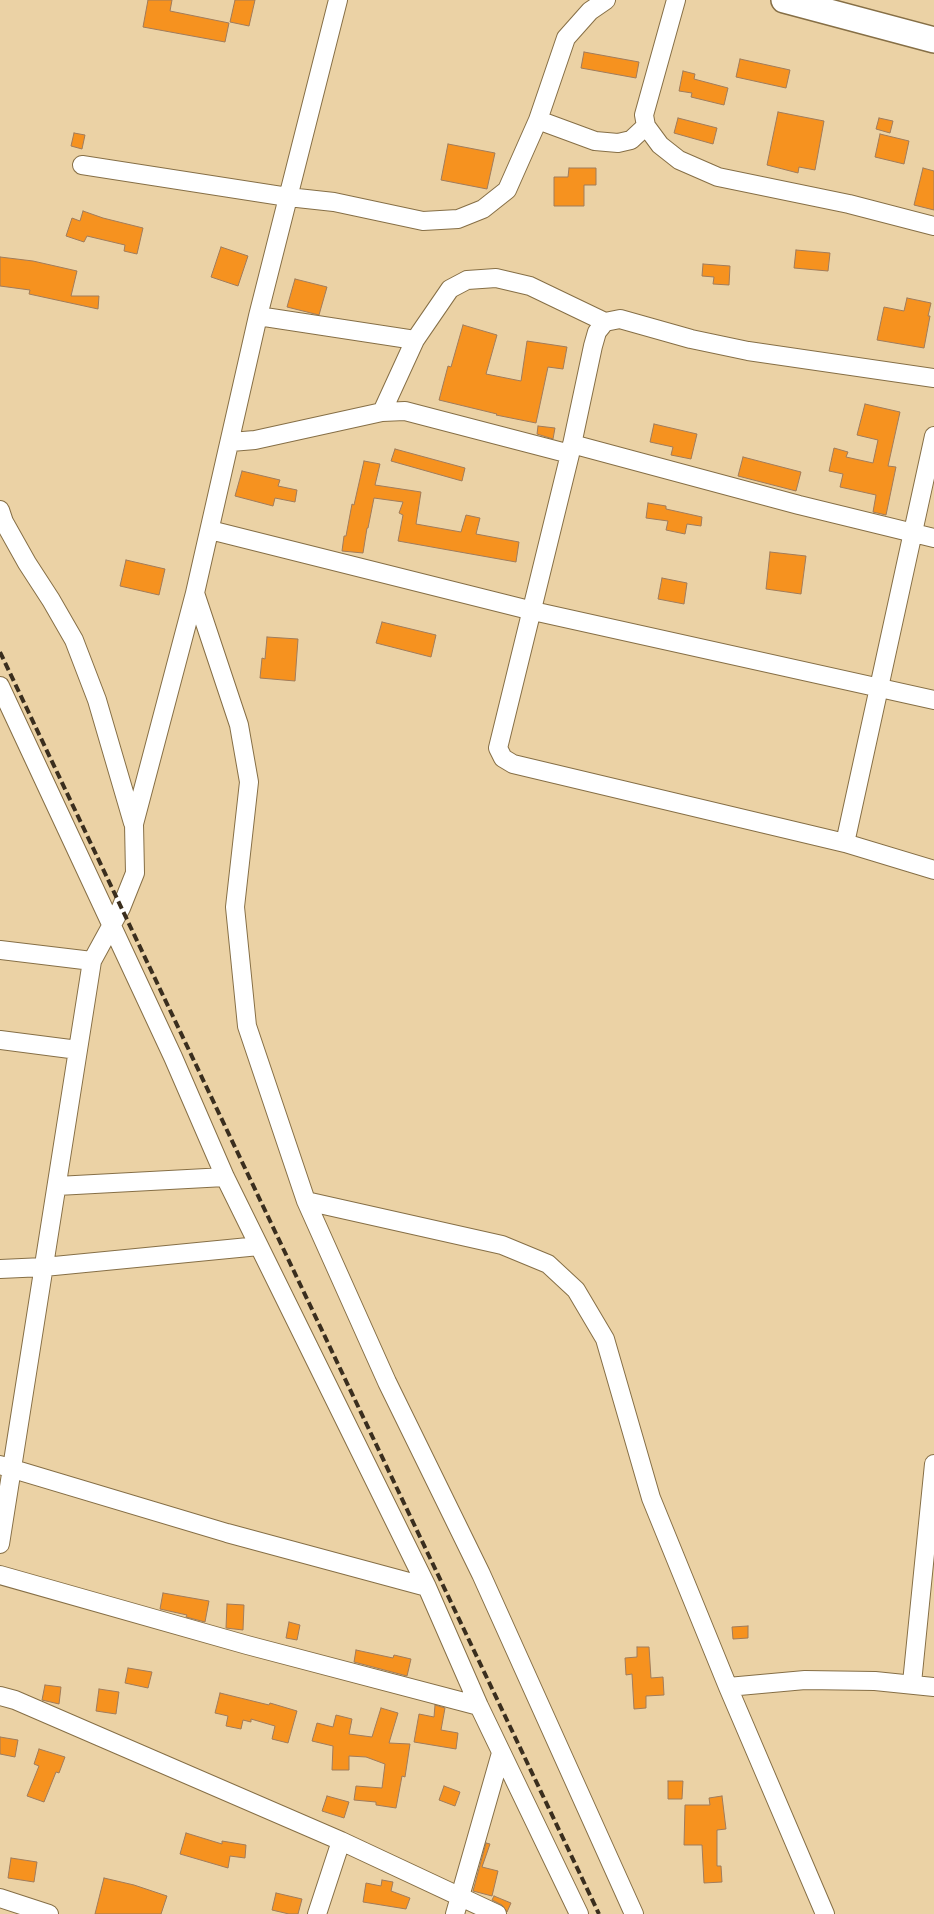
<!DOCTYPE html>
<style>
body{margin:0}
canvas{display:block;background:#ebd2a5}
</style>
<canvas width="934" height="1914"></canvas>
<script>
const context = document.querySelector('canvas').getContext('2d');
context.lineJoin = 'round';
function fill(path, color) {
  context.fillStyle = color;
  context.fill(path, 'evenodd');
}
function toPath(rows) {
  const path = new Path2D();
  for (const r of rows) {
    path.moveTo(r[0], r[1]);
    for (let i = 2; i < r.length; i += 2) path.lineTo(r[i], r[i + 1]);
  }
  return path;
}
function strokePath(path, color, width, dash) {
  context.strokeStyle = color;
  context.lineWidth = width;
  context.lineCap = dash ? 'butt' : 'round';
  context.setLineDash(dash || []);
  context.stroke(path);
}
const building = toPath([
 [148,0,172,0,170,11,229,23,225,42,143,27,148,0],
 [235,0,255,0,249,26,230,22,235,0],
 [584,52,639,62,636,78,581,68,584,52],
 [740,59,790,70,786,88,736,77,740,59],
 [683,71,695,74,694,79,728,88,724,105,691,97,692,93,679,91,683,71],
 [778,112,824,121,815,170,799,167,798,173,767,165,778,112],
 [678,118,717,128,713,144,674,133,678,118],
 [879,118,893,121,890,133,876,129,879,118],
 [74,133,85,135,82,149,71,146,74,133],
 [880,134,909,141,904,164,875,157,880,134],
 [448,144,495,153,487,189,441,180,448,144],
 [569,168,596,168,596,185,584,185,584,206,554,206,554,177,568,177,569,168],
 [923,168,934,171,934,210,914,205,923,168],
 [83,211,103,218,143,228,137,254,124,251,125,245,87,236,84,242,66,236,72,218,80,221,83,211],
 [221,247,248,256,238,286,211,277,221,247],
 [796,250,830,253,828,271,794,268,796,250],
 [0,257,33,261,77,271,71,296,99,296,98,309,29,294,30,290,0,286,0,257],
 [703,264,730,266,729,285,713,284,714,277,702,276,703,264],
 [295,279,327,287,319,315,287,307,295,279],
 [907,298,931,303,928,316,930,316,924,348,877,340,884,307,904,311,907,298],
 [463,325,497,335,486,374,521,381,527,341,567,347,563,369,548,367,536,423,496,415,497,414,439,400,448,366,451,367,463,325],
 [865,404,900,412,888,466,896,467,886,515,873,512,876,495,840,487,843,474,829,471,834,448,848,452,846,457,873,463,878,440,857,435,865,404],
 [654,424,697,434,691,459,671,455,673,447,650,442,654,424],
 [538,426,555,428,553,439,537,434,538,426],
 [395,449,465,468,462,481,391,461,395,449],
 [743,457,801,472,796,491,738,476,743,457],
 [364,461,380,464,375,485,421,492,416,524,461,532,466,515,480,518,476,534,519,542,516,562,398,541,403,515,399,513,403,502,374,498,368,528,367,528,363,553,342,551,344,536,346,536,352,504,354,505,364,461],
 [242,471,280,480,278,486,297,490,295,502,275,498,273,506,235,496,242,471],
 [648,503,666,506,666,509,702,517,701,526,687,524,685,534,666,530,668,521,646,518,648,503],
 [770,552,806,556,801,594,766,589,770,552],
 [126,560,165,569,159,595,120,586,126,560],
 [662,578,687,583,684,604,658,599,662,578],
 [382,622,436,635,431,657,376,643,382,622],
 [267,637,298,639,295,681,260,678,262,658,265,659,267,637],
 [163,1593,209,1601,205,1622,186,1617,187,1615,160,1609,163,1593],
 [227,1604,244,1605,243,1630,226,1628,227,1604],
 [289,1622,300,1625,297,1640,286,1638,289,1622],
 [748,1626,748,1638,733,1639,732,1627,748,1626],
 [637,1647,649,1647,651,1678,663,1677,664,1695,646,1696,646,1708,634,1709,632,1674,626,1675,625,1658,637,1657,637,1647],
 [356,1650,393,1658,394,1655,411,1659,407,1676,354,1662,356,1650],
 [128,1668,152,1672,148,1688,125,1683,128,1668],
 [45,1685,61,1687,59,1704,42,1700,45,1685],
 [99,1689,119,1692,116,1714,96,1711,99,1689],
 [220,1693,269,1705,270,1703,297,1711,288,1743,272,1739,275,1726,251,1719,251,1722,243,1720,241,1729,226,1726,228,1716,215,1713,220,1693],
 [435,1705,445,1708,441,1730,458,1733,456,1749,414,1742,419,1714,434,1717,435,1705],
 [381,1708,398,1713,389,1743,410,1744,405,1777,402,1776,396,1808,376,1805,376,1802,354,1800,356,1786,382,1788,385,1764,366,1757,349,1756,349,1770,332,1770,333,1746,312,1741,317,1723,333,1727,336,1715,352,1719,349,1734,372,1737,381,1708],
 [0,1737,18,1740,15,1757,0,1754,0,1737],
 [39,1749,65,1757,59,1773,56,1772,44,1802,27,1796,39,1766,34,1764,39,1749],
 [668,1781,683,1781,682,1799,668,1799,668,1781],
 [444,1786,460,1792,455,1806,439,1800,444,1786],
 [327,1796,349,1802,344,1818,322,1811,327,1796],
 [722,1796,726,1829,717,1830,717,1866,721,1866,722,1882,704,1883,702,1845,684,1845,685,1805,710,1805,709,1798,722,1796],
 [186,1833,222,1844,222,1841,246,1845,245,1858,230,1856,228,1868,180,1854,186,1833],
 [486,1843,490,1844,482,1867,498,1871,492,1896,473,1891,486,1843],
 [11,1858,37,1862,34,1882,8,1878,11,1858],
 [104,1878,134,1885,167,1896,161,1914,95,1914,104,1878],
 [382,1880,393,1882,391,1891,410,1898,406,1909,363,1902,366,1883,381,1886,382,1880],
 [276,1893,302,1899,298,1914,289,1914,272,1910,276,1893],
 [494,1896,511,1903,507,1912,502,1905,492,1900,494,1896]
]);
fill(building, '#f6921f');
strokePath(building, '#a17c5b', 1);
const street = toPath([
 [338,0,258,316,195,593,239,725,249,782,235,907,247,1026,306,1201,387,1382,481,1574,634,1914],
 [676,0,644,115,646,126,660,145,679,160,718,177,849,204,934,226],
 [538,120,595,141,618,143,631,140,646,126],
 [82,165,288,197,334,202,423,221,458,219,483,209,507,190,538,120,566,38,590,11,606,0],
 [258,316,415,340],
 [382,412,415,340,450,289,467,280,496,278,530,286,605,322],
 [934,436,845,843,934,870],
 [231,442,255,440,382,412,405,411,570,454],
 [572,444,799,505,934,538],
 [0,510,4,522,27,563,51,600,74,640,97,700,133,823],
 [210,530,533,611,934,700],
 [0,686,173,1057,225,1177,427,1587,479,1706,579,1914],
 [845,843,513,764,503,758,498,748,570,454,593,346,597,332,605,322,620,319,691,339,748,351,934,378],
 [0,950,92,961],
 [0,1040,78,1050],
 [57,1186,225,1177],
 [306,1201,502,1245,548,1264,576,1290,605,1339,651,1498,728,1687,825,1914],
 [0,1269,44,1267,259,1246],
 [0,1465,227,1533,427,1587],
 [0,1544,92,961,121,908,135,873,134,824,195,593],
 [0,1575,247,1645,479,1706],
 [912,1683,934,1464],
 [728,1687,805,1680,875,1681,934,1687],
 [0,1696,15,1700,341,1841,497,1914],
 [0,1898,49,1914],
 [317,1914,341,1841],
 [455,1914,501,1753]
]);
const secondary = toPath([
 [784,0,934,40]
]);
strokePath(street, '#866f46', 20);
strokePath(secondary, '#866f46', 28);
strokePath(street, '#fff', 18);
strokePath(secondary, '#fff', 25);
strokePath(toPath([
 [0,652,599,1914]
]), '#3a2e1e', 4, [8, 4]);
</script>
